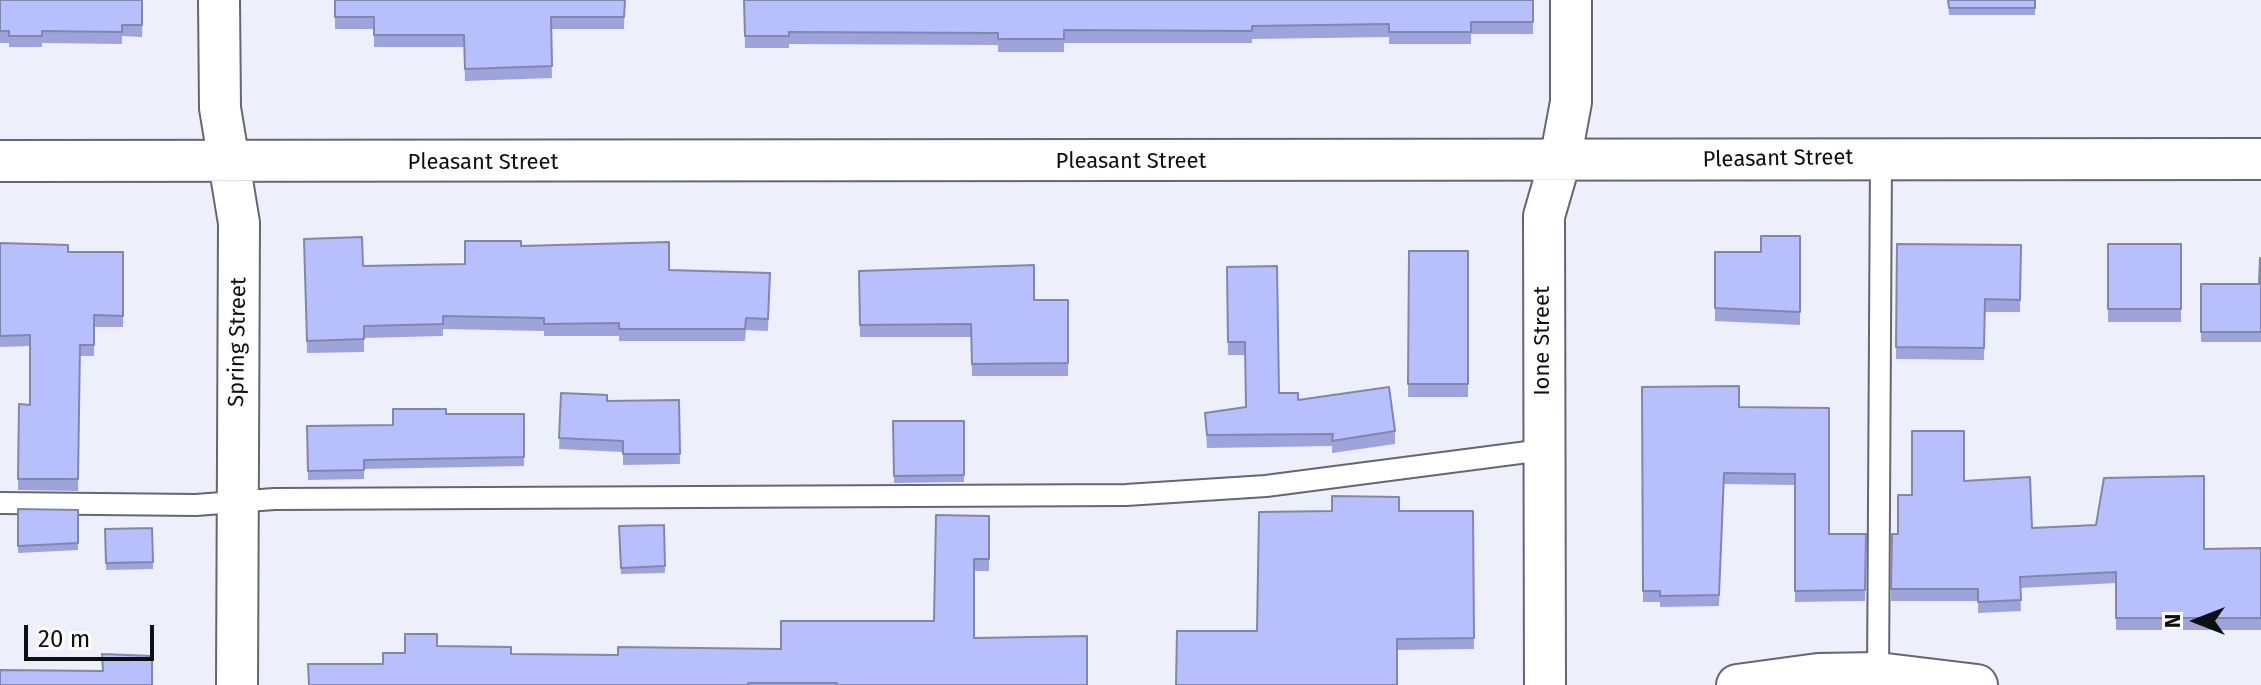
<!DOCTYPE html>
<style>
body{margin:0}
#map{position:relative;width:2261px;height:685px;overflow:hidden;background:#edeffb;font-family:"Fira Sans",sans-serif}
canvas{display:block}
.north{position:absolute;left:2157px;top:581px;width:80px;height:80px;-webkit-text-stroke:6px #fdfdfd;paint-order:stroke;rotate:270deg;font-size:22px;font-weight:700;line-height:32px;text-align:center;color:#0e0f13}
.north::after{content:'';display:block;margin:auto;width:28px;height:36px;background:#0e0f13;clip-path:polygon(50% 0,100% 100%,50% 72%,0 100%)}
.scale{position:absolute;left:24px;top:625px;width:130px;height:36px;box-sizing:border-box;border:4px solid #0e0f13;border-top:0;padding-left:10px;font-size:24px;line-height:28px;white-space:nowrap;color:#0e0f13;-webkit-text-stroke:6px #fdfdfd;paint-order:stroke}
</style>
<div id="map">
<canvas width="2261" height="685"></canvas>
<div class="north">N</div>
<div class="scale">20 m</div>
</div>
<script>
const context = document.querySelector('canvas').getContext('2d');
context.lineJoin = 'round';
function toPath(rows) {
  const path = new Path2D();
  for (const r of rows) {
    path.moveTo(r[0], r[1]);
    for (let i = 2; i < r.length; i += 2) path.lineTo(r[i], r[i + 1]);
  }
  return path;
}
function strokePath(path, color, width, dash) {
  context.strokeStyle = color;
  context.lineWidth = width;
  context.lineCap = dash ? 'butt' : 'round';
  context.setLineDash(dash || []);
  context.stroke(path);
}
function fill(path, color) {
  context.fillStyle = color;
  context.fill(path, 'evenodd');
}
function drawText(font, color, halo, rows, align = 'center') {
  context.font = font + ' "Fira Sans",sans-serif';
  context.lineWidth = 6;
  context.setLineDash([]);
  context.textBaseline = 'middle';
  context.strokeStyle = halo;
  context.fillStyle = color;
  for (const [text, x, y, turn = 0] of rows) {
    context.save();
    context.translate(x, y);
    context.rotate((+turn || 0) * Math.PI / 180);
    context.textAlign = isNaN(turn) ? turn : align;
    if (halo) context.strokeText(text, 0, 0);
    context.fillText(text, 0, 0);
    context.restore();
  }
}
const service = toPath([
 [0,503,196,505,274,499,1126,495,1266,486,1543,450],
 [1878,678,1881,158]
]);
const minor = toPath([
 [219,0,220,108,239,223,237,685],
 [0,161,2261,159],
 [1545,685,1544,216,1560,161,1571,102,1571,0],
 [1737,685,1818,674,1878,673,1977,685]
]);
strokePath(service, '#656671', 24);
strokePath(minor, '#656671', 44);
strokePath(service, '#fff', 20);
strokePath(minor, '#fff', 40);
fill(toPath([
 [0,0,143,0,142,37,122,36,122,44,42,43,42,47,9,47,9,43,0,43],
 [335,0,625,0,624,29,551,29,552,78,465,81,464,47,374,47,374,29,335,29],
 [744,0,1533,0,1533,34,1471,34,1471,44,1389,44,1389,37,1252,39,1252,43,1064,43,1064,52,998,52,998,45,789,44,789,48,745,48],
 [1948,0,2035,0,2035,15,1949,15],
 [1800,236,1800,325,1715,321,1715,252,1761,252],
 [304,239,363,266,465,264,521,246,669,270,770,273,768,331,746,330,745,341,619,341,619,336,544,336,544,331,443,329,443,336,364,338,364,352,307,353],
 [0,243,68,252,123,252,123,327,94,327,94,356,80,356,78,491,18,490,19,404,30,405,30,346,0,347],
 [1897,244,2021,245,2020,312,1985,312,1984,360,1896,359],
 [2108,244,2181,244,2181,322,2108,322],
 [1409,251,1468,251,1468,397,1408,397],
 [2261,258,2261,342,2201,342,2201,284,2259,284],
 [1227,267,1279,393,1395,431,1395,444,1332,453,1332,446,1207,448,1205,413,1246,407,1245,355,1228,355],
 [859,271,1034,300,1068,300,1068,376,972,376,971,337,860,337],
 [1642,387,1739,407,1829,408,1829,534,1866,534,1865,601,1795,602,1795,485,1724,484,1719,606,1660,607,1660,602,1643,602],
 [561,393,607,401,679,400,680,464,623,465,623,452,559,449],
 [446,414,524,414,524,466,364,469,364,479,308,480,307,426,393,425],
 [893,421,964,421,964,482,894,483],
 [1964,481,2032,528,2204,549,2261,548,2261,630,2116,630,2116,583,2020,588,2021,611,1978,613,1978,601,1891,601,1892,534,1898,534,1912,495],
 [18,509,78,510,78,550,18,553],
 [1399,511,1473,511,1474,649,1397,650,1257,631],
 [989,516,989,571,974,571,974,638,1087,685,309,685,383,664,405,653,437,646,511,654,618,655,781,649,934,621],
 [664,525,665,573,621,574,619,526],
 [152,528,153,569,106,570,105,529]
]), '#9ea4da');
const building = toPath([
 [0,0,142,0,142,25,122,25,122,32,42,31,42,36,9,36,9,31,0,31,0,0],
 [335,0,625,0,624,17,551,17,552,66,465,69,464,35,374,35,374,17,335,17,335,0],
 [744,0,1533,0,1533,22,1471,22,1471,32,1389,32,1389,24,1252,26,1252,31,1064,30,1064,39,998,39,998,33,789,32,789,36,745,36,744,0],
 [1948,0,2035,0,2035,8,1949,8,1948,0],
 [1761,236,1800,236,1800,312,1715,308,1715,252,1761,252,1761,236],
 [362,237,363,266,465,264,465,241,521,241,521,246,669,242,669,270,770,273,768,319,746,318,745,329,619,329,619,323,544,324,544,318,443,316,443,324,364,326,364,339,307,341,304,239,362,237],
 [0,243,68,245,68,252,123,252,123,316,94,315,94,345,80,345,78,479,18,479,19,404,30,405,30,335,0,336,0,243],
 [1897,244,2021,245,2020,300,1985,299,1984,348,1896,347,1897,244],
 [2108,244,2181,244,2181,309,2108,309,2108,244],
 [1409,251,1468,251,1468,384,1408,384,1409,251],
 [2260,258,2261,258,2261,332,2201,332,2201,284,2259,284,2260,258],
 [1034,265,1034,300,1068,300,1068,363,972,364,971,324,860,325,859,271,1034,265],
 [1277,266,1279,393,1298,393,1298,400,1389,387,1395,431,1332,441,1333,434,1207,435,1205,413,1246,407,1245,342,1228,342,1227,267,1277,266],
 [1739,386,1739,407,1829,408,1829,534,1866,534,1865,590,1795,591,1795,474,1724,473,1719,595,1660,596,1660,591,1643,591,1642,387,1739,386],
 [561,393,607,395,607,401,679,400,680,454,623,454,623,441,559,438,561,393],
 [393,409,446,409,446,414,524,414,524,457,364,460,364,470,308,471,307,426,393,425,393,409],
 [893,421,964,421,964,475,894,476,893,421],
 [1912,431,1964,431,1964,481,2030,477,2032,528,2096,525,2104,478,2204,476,2204,549,2261,548,2261,618,2116,618,2116,572,2020,577,2021,600,1978,602,1978,589,1891,589,1892,534,1898,534,1898,495,1912,495,1912,431],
 [1332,496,1399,497,1399,511,1473,511,1474,638,1397,639,1397,685,1176,685,1177,631,1257,631,1259,512,1332,511,1332,496],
 [18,509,78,510,78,543,18,546,18,509],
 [936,515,989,516,989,559,974,559,974,638,1087,636,1087,685,837,685,837,683,748,683,748,685,309,685,308,664,383,664,383,653,405,653,405,634,437,634,437,646,511,647,511,654,618,655,618,647,781,649,781,621,934,621,936,515],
 [664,525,665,566,621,568,619,526,664,525],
 [152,528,153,562,106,563,105,529,152,528],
 [102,654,152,656,152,685,0,685,0,670,103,671,102,654]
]);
fill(building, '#b8bffd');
strokePath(building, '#8186b1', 2);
drawText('22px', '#0e0f13', '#fdfdfd', [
 ["Pleasant Street",1778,159,-1],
 ["Pleasant Street",1131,162],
 ["Pleasant Street",483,163],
 ["Ione Street",1543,341,-90],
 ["Spring Street",238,342,-89]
]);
</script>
